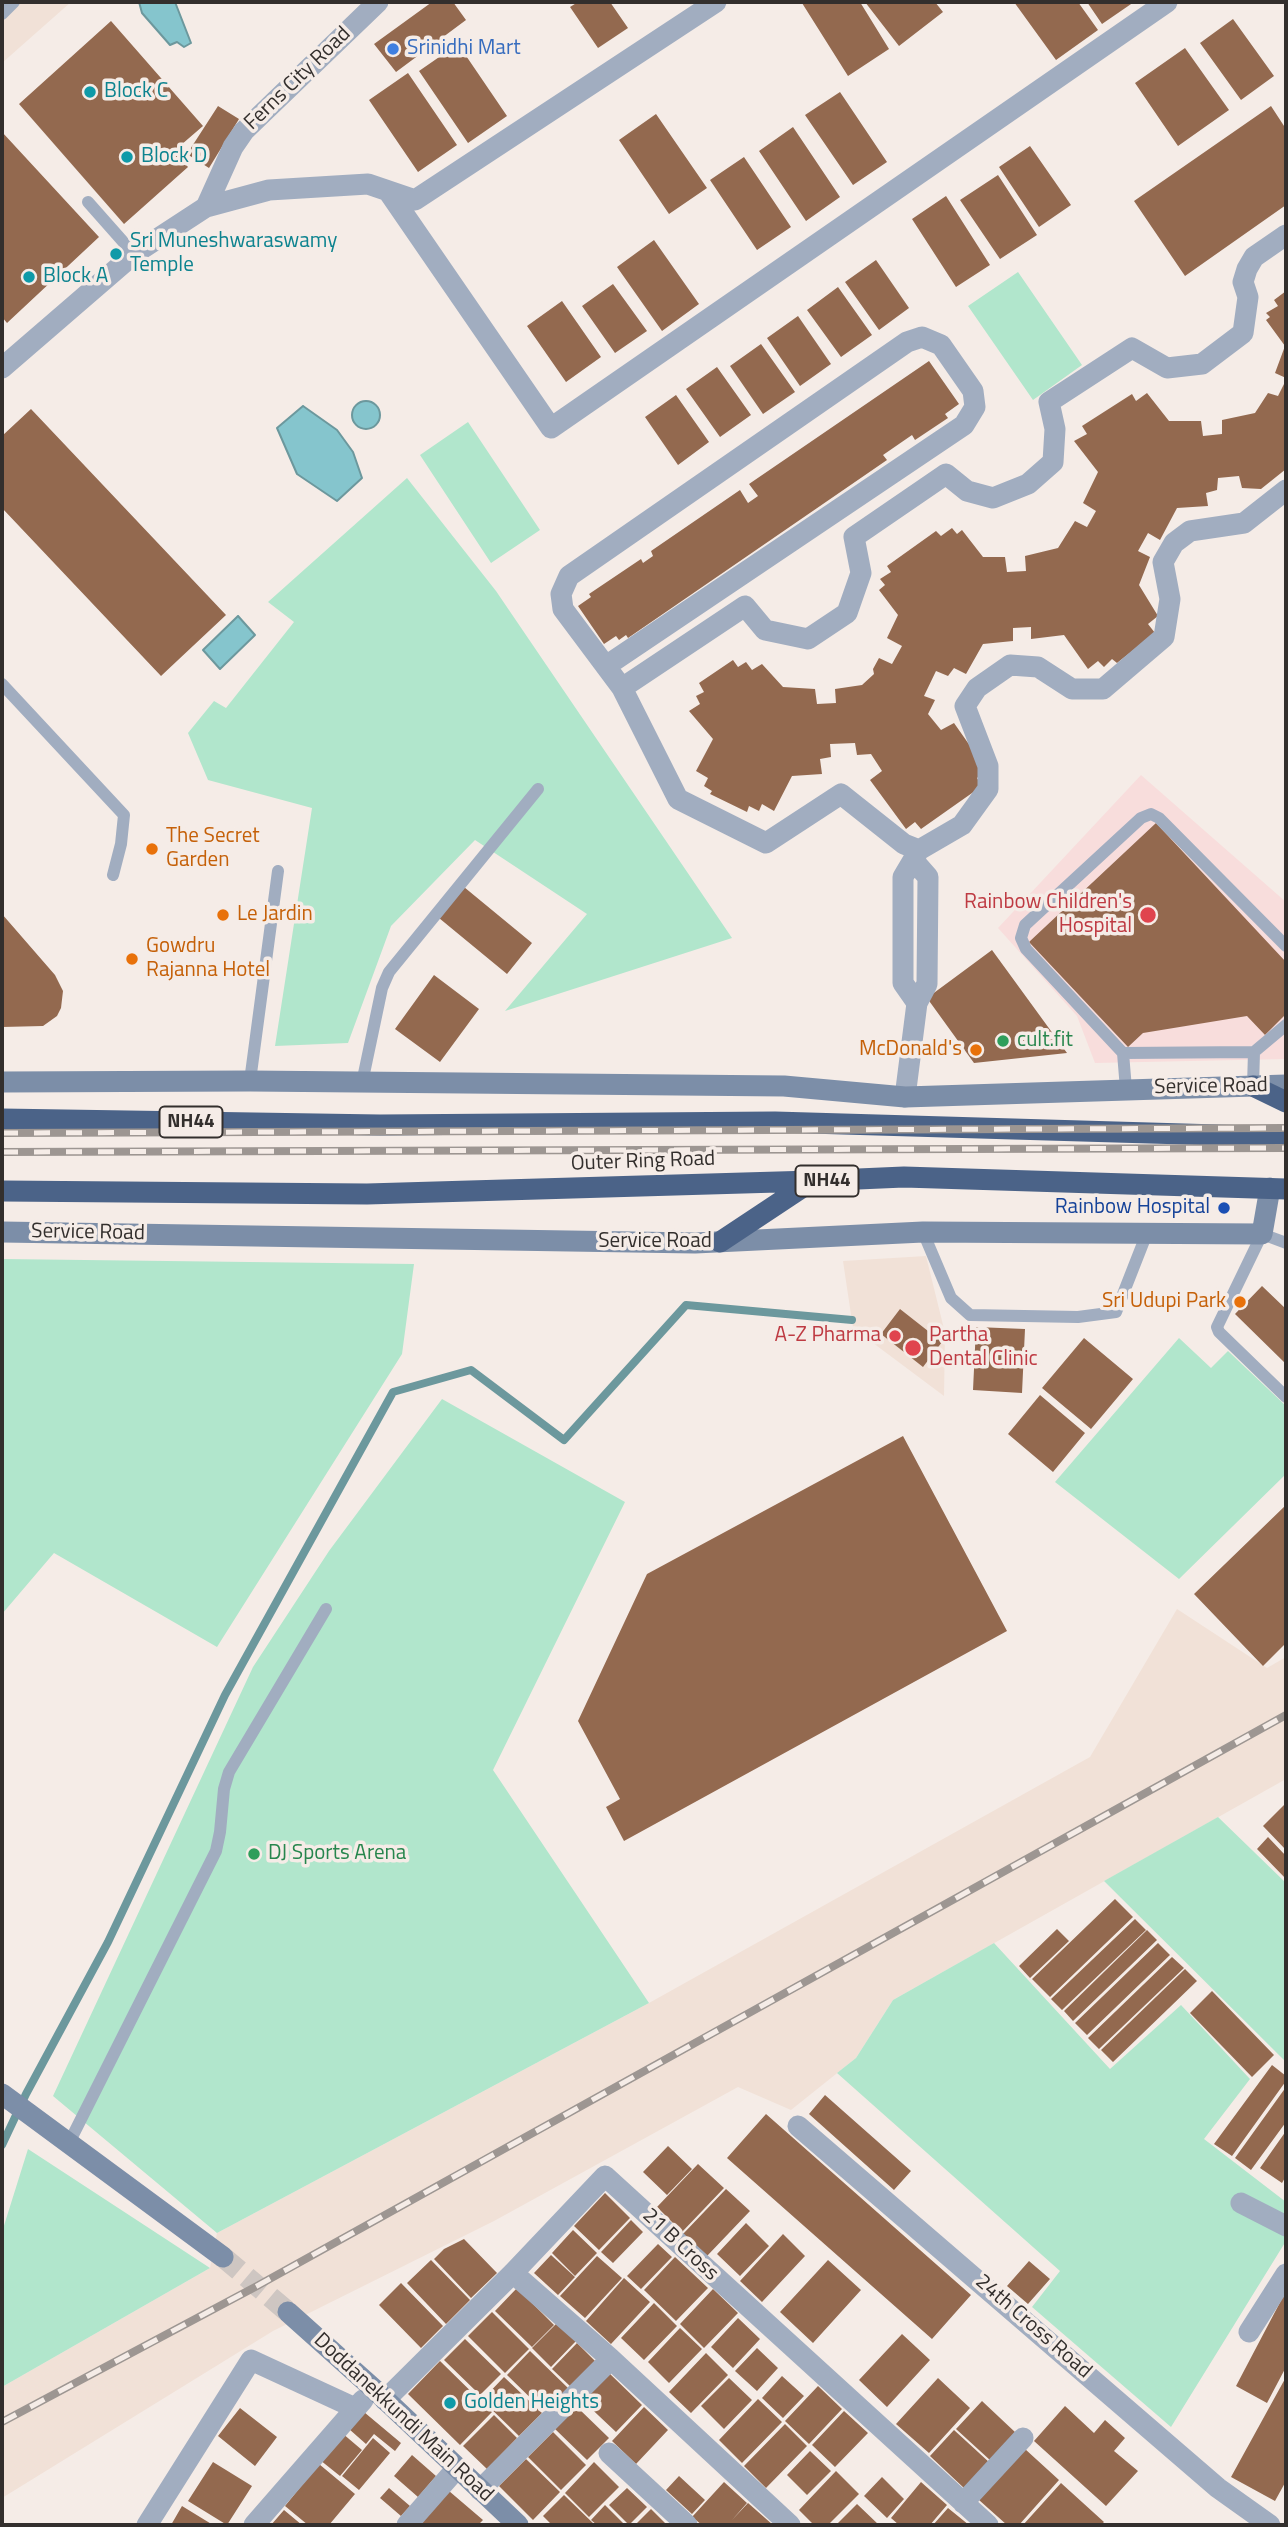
<!DOCTYPE html>
<style>
body{margin:0}
#map{position:relative;width:1288px;height:2527px;overflow:hidden;background:#f5ece7;font-family:"Titillium Web",sans-serif}
canvas{display:block}
.frame{position:absolute;inset:0;border:4px solid #332f2d;pointer-events:none}
</style>
<div id="map">
<canvas width="1288" height="2527"></canvas>
<div class="frame"></div>
</div>
<script>
const context = document.querySelector('canvas').getContext('2d');
context.lineJoin = 'round';
function fill(path, color) {
  context.fillStyle = color;
  context.fill(path, 'evenodd');
}
function toPath(rows) {
  const path = new Path2D();
  for (const r of rows) {
    if (r.length === 3) {
      path.moveTo(r[0] + r[2], r[1]);
      path.arc(r[0], r[1], r[2], 0, 2 * Math.PI);
      continue;
    }
    path.moveTo(r[0], r[1]);
    for (let i = 2; i < r.length; i += 2) path.lineTo(r[i], r[i + 1]);
  }
  return path;
}
function strokePath(path, color, width, dash) {
  context.strokeStyle = color;
  context.lineWidth = width;
  context.lineCap = dash ? 'butt' : 'round';
  context.setLineDash(dash || []);
  context.stroke(path);
}
function drawText(font, color, halo, rows, align = 'center') {
  context.font = font + ' "Titillium Web",sans-serif';
  context.lineWidth = 7;
  context.setLineDash([]);
  context.textBaseline = 'middle';
  context.strokeStyle = halo;
  context.fillStyle = color;
  for (const [text, x, y, turn = 0] of rows) {
    context.save();
    context.translate(x, y);
    context.rotate((+turn || 0) * Math.PI / 180);
    context.textAlign = isNaN(turn) ? turn : align;
    if (halo) context.strokeText(text, 0, 0);
    context.fillText(text, 0, 0);
    context.restore();
  }
}
fill(toPath([
 [2,2,71,2,2,63],
 [926,1256,945,1333,944,1396,853,1328,843,1261],
 [1177,1609,1267,1668,1286,1657,1286,1779,893,2000,856,2058,791,2110,738,2087,494,2221,273,2331,2,2498,2,2387,210,2268,217,2233,649,2003,1090,1757]
]), '#f1e1d7');
fill(toPath([
 [1141,775,1286,902,1286,1059,1095,1063,1077,1016,998,928]
]), '#f8dddc');
fill(toPath([
 [1018,272,1082,365,1033,400,968,306],
 [468,422,540,530,491,563,420,455],
 [407,478,496,591,732,938,505,1011,587,914,475,840,391,926,348,1043,275,1046,312,808,208,780,188,733,214,701,226,708,294,622,268,602],
 [2,1259,414,1264,402,1354,217,1647,54,1553,2,1614],
 [1179,1338,1211,1368,1228,1351,1286,1406,1286,1474,1179,1579,1055,1482],
 [442,1399,625,1502,493,1770,649,2003,217,2233,53,2096,253,1667,329,1551],
 [1218,1817,1286,1883,1286,2062,1104,1881],
 [994,1943,1110,2069,1181,2005,1250,2079,1204,2139,1286,2202,1286,2241,1171,2427,1032,2307,1060,2271,837,2073,856,2058,893,2000],
 [28,2149,210,2268,2,2387,2,2232]
]), '#b1e6cc');
const water = toPath([
 [139,2,175,2,191,43,184,47,177,42,170,45,142,13,139,2],
 [366,415,14],
 [303,406,337,430,353,452,362,478,337,501,297,474,277,428,303,406],
 [238,616,255,635,220,669,203,650,238,616]
]);
fill(water, '#85c5cd');
strokePath(water, '#6c989d', 2);
strokePath(toPath([
 [2,2145,26,2094,108,1942,225,1695,393,1392,471,1370,564,1440,686,1305,852,1320]
]), '#6c989d', 8);
fill(toPath([
 [432,2,453,2,466,20,396,72,374,44],
 [578,2,610,2,628,28,598,48,570,7],
 [805,2,860,2,889,49,848,76,802,3],
 [865,2,935,2,943,12,899,46],
 [1014,2,1078,2,1098,30,1056,60],
 [1087,2,1134,2,1102,24],
 [1233,19,1274,76,1241,100,1200,43],
 [111,21,203,126,174,151,188,167,124,224,19,104],
 [458,44,507,116,468,143,419,71],
 [1185,48,1229,110,1178,146,1135,83],
 [408,73,457,145,418,172,369,100],
 [840,92,887,162,853,185,805,115],
 [218,106,239,119,209,168,187,154],
 [1271,106,1286,129,1286,205,1185,276,1134,201],
 [656,114,707,188,669,214,619,140],
 [793,127,840,197,806,221,759,151],
 [2,132,99,237,7,323,2,317],
 [1030,146,1071,205,1039,227,999,167],
 [744,157,791,227,757,250,710,180],
 [998,175,1037,235,1000,259,960,200],
 [946,196,990,265,956,287,912,219],
 [654,240,699,304,662,331,617,267],
 [876,260,909,308,879,330,845,282],
 [613,284,647,331,615,353,582,306],
 [838,287,872,335,841,357,807,310],
 [1286,291,1286,378,1275,373,1285,346,1266,320,1270,317,1266,313,1278,306,1274,300],
 [562,301,601,357,566,382,527,326],
 [798,316,831,364,800,386,767,338],
 [761,344,795,392,763,414,730,366],
 [929,361,959,404,945,414,948,418,915,440,912,435,883,455,887,460,628,638,626,635,619,640,616,636,604,644,578,606,591,597,589,594,641,559,643,563,653,556,651,551,740,490,748,503,758,496,749,484],
 [717,367,751,415,720,437,686,389],
 [1286,380,1286,469,1261,489,1242,488,1239,476,1218,478,1217,490,1206,493,1208,506,1177,508,1160,540,1148,533,1138,551,1150,557,1139,585,1158,616,1148,624,1155,633,1117,663,1112,659,1104,667,1098,661,1088,669,1064,635,1031,639,1031,627,1013,628,1013,641,983,644,966,674,954,668,948,676,936,671,924,696,935,700,928,714,941,730,954,723,987,770,977,778,982,786,921,829,915,822,906,829,870,780,882,771,871,754,857,755,855,743,830,744,831,757,820,759,822,774,792,776,774,811,762,804,759,811,749,806,747,812,710,794,712,791,704,786,708,778,696,771,713,739,689,711,700,704,696,696,704,692,699,683,733,660,738,667,746,662,752,670,762,664,783,687,815,689,817,704,836,703,835,689,862,685,874,674,873,669,879,658,892,664,902,646,887,638,898,615,879,590,885,585,880,579,891,572,887,566,936,531,941,536,952,528,957,534,962,530,983,557,1005,557,1007,572,1026,571,1025,556,1058,548,1075,521,1087,527,1096,511,1083,503,1098,472,1074,441,1087,434,1082,426,1132,394,1136,401,1147,393,1169,421,1201,421,1203,436,1222,434,1222,420,1255,413,1268,393,1278,396],
 [676,395,709,442,678,465,645,417],
 [31,409,226,615,161,676,2,508,2,436],
 [1156,823,1286,962,1286,1014,1265,1035,1247,1016,1143,1033,1128,1047,1029,942],
 [464,887,532,943,507,974,439,918],
 [2,914,55,975,63,991,61,1008,57,1016,43,1026,2,1027],
 [992,950,1067,1053,974,1063,927,998],
 [434,975,479,1009,440,1062,395,1029],
 [1262,1286,1286,1309,1286,1364,1235,1314],
 [900,1309,942,1342,923,1367,881,1334],
 [976,1327,1025,1329,1022,1393,973,1390],
 [1084,1338,1133,1379,1091,1429,1042,1388],
 [1040,1395,1085,1433,1053,1472,1008,1434],
 [903,1436,1007,1631,624,1841,606,1807,620,1799,578,1721,647,1574],
 [1286,1505,1286,1643,1263,1666,1194,1594],
 [1284,1805,1286,1806,1286,1850,1263,1826],
 [1268,1837,1286,1856,1286,1879,1257,1849],
 [1115,1899,1133,1917,1050,1997,1032,1979],
 [1135,1919,1146,1930,1062,2010,1051,1999],
 [1057,1929,1069,1941,1030,1978,1019,1966],
 [1147,1930,1157,1940,1073,2021,1064,2011],
 [1158,1943,1170,1955,1087,2035,1075,2023],
 [1172,1957,1184,1968,1099,2049,1088,2038],
 [1185,1969,1197,1981,1113,2062,1101,2050],
 [1212,1991,1274,2055,1252,2077,1190,2013],
 [1272,2065,1286,2076,1286,2081,1232,2156,1214,2144],
 [1286,2087,1286,2122,1251,2170,1235,2158],
 [825,2095,911,2171,894,2190,809,2114],
 [766,2114,971,2295,932,2339,727,2158],
 [1286,2131,1286,2176,1282,2183,1260,2168],
 [668,2146,692,2169,667,2195,643,2172],
 [698,2164,724,2188,682,2232,657,2207],
 [726,2189,750,2211,707,2256,683,2234],
 [605,2193,630,2218,599,2250,574,2226],
 [631,2220,643,2232,613,2263,601,2252],
 [746,2223,769,2246,740,2276,717,2254],
 [573,2230,597,2253,575,2276,552,2253],
 [783,2234,805,2256,762,2302,740,2281],
 [464,2239,497,2273,471,2298,434,2259,444,2249],
 [658,2244,672,2257,641,2289,627,2276],
 [551,2255,575,2277,558,2295,534,2273],
 [597,2256,622,2278,585,2318,560,2296],
 [675,2257,708,2288,676,2321,644,2290],
 [431,2260,470,2300,446,2324,407,2283],
 [828,2260,861,2290,813,2343,780,2312],
 [1029,2261,1050,2279,1028,2304,1007,2286],
 [624,2278,650,2302,611,2344,586,2321],
 [401,2283,443,2326,421,2348,379,2305],
 [517,2288,554,2325,532,2347,495,2311],
 [713,2289,738,2313,704,2348,680,2324],
 [1286,2291,1286,2367,1267,2403,1236,2386],
 [654,2303,677,2326,644,2360,621,2338],
 [492,2312,529,2349,505,2373,468,2336],
 [738,2318,760,2339,733,2368,711,2347],
 [557,2323,576,2341,551,2367,532,2348],
 [680,2328,702,2349,669,2383,648,2362],
 [902,2334,930,2360,887,2407,859,2380],
 [465,2339,501,2374,480,2395,444,2360],
 [577,2343,596,2362,571,2387,552,2369],
 [757,2348,778,2368,757,2391,735,2371],
 [530,2351,569,2389,546,2413,507,2375],
 [706,2353,728,2375,691,2413,669,2392],
 [440,2361,492,2412,460,2445,408,2394],
 [608,2372,642,2405,616,2432,581,2399],
 [782,2376,804,2396,783,2418,762,2398],
 [504,2377,542,2413,519,2436,482,2400],
 [1286,2377,1286,2481,1275,2501,1231,2477],
 [729,2378,752,2400,724,2429,701,2406],
 [938,2378,970,2408,929,2453,896,2424],
 [818,2386,842,2409,809,2444,785,2421],
 [758,2399,782,2422,742,2463,719,2440],
 [982,2401,1016,2433,991,2461,956,2429],
 [576,2406,609,2438,587,2460,554,2428],
 [1065,2406,1094,2433,1105,2420,1125,2438,1114,2451,1138,2471,1106,2506,1034,2441],
 [644,2407,668,2430,636,2464,612,2441],
 [240,2408,277,2437,255,2466,218,2436],
 [844,2411,868,2433,835,2467,812,2445],
 [364,2412,401,2443,395,2451,374,2434,366,2444,349,2429],
 [494,2415,517,2438,487,2469,463,2446],
 [785,2424,807,2446,766,2488,744,2466],
 [954,2430,990,2463,965,2489,930,2456],
 [553,2432,586,2465,561,2490,528,2457],
 [342,2433,362,2450,340,2476,320,2460],
 [373,2438,390,2453,359,2490,342,2476],
 [1025,2449,1059,2480,1019,2525,1007,2525,979,2500],
 [810,2451,831,2471,807,2495,787,2475],
 [412,2455,436,2476,418,2497,394,2476],
 [526,2459,560,2492,533,2520,499,2486],
 [213,2462,252,2486,227,2525,188,2501],
 [594,2462,619,2487,589,2517,565,2493],
 [319,2464,355,2494,329,2525,308,2525,285,2506],
 [836,2471,859,2494,828,2525,814,2525,799,2510],
 [679,2476,705,2500,692,2514,666,2490],
 [882,2477,904,2499,887,2518,864,2496],
 [724,2482,747,2503,732,2520,748,2503,773,2525,702,2525,692,2517],
 [921,2482,947,2505,930,2525,899,2525,891,2518],
 [1061,2483,1104,2522,1101,2525,1023,2525],
 [389,2488,410,2506,401,2516,380,2498],
 [627,2488,647,2507,629,2525,609,2505],
 [449,2491,483,2520,478,2525,421,2524],
 [564,2495,595,2525,552,2525,543,2516],
 [857,2504,879,2525,836,2525],
 [605,2505,625,2525,597,2525,591,2520],
 [182,2506,213,2525,171,2525],
 [948,2508,969,2525,933,2525],
 [651,2509,667,2525,635,2525],
 [284,2510,302,2525,271,2525]
]), '#93694f');
strokePath(toPath([
 [223,2257,288,2312]
]), '#cec6c2', 21, [21, 10]);
strokePath(toPath([
 [2,14,14,2],
 [88,202,134,254],
 [2,684,124,815,121,844,113,875],
 [1123,1053,1254,1052,1286,1025],
 [250,1081,278,871],
 [362,1083,382,988,389,972,538,789],
 [1253,1086,1254,1052],
 [1126,1089,1123,1053,1026,949,1021,938,1025,925,1141,818,1151,814,1159,818,1286,946],
 [923,1232,951,1298,970,1315,1078,1317,1116,1312,1147,1233],
 [1286,1243,1262,1234,1217,1327,1219,1332,1286,1397],
 [69,2143,216,1851,220,1832,224,1789,229,1772,326,1609]
]), '#a1adc0', 12);
strokePath(toPath([
 [388,191,551,428,1167,2],
 [206,207,269,190,368,184,415,200,716,2],
 [2,368,134,254,206,207,233,147,244,131,378,2],
 [606,666,964,425,975,407,973,391,941,345,922,337,907,342,569,576,561,594,563,609,622,688,678,799,766,843,841,794,904,844,919,850],
 [622,688,745,606,765,630,808,639,847,613,861,573,854,537,946,474,967,491,993,498,1028,484,1053,462,1055,429,1049,402,1132,348,1167,368,1202,364,1243,333,1248,297,1243,282,1247,269,1254,257,1286,235],
 [917,1003,903,983,903,877,919,850,962,825,988,789,988,766,965,706,977,688,1010,665,1038,667,1072,689,1103,689,1164,637,1170,599,1163,562,1174,543,1190,531,1244,523,1286,490],
 [905,1097,917,1003,927,984,928,877,914,861],
 [798,2126,1218,2488,1270,2525],
 [1241,2203,1286,2226],
 [513,2273,611,2359,790,2525],
 [1249,2332,1286,2274],
 [385,2400,513,2273,605,2176,988,2525],
 [609,2453,687,2525],
 [480,2490,611,2359],
 [963,2503,1023,2438],
 [147,2525,251,2360,355,2408],
 [254,2525,363,2400],
 [407,2525,457,2468]
]), '#a1adc0', 21);
strokePath(toPath([
 [2,1082,250,1081,784,1086,905,1097,1286,1085],
 [2,1232,695,1243,923,1232,1262,1234,1270,1188],
 [2,2094,223,2257],
 [288,2312,374,2389,518,2525]
]), '#7c8ea8', 21);
strokePath(toPath([
 [1253,1086,1286,1102],
 [2,1119,380,1125,775,1122,1286,1137],
 [2,1191,367,1194,812,1181,904,1177,1286,1189],
 [720,1242,812,1181]
]), '#4b6388', 21);
const rail = toPath([
 [2,1133,1286,1128],
 [2,1152,1286,1148],
 [2,2422,257,2286,1286,1715]
]);
strokePath(rail, '#9d9692', 8);
strokePath(rail, '#f5ece7', 5, [16]);
for (const [x, y, r, color] of [
 [393,49,7,"#3f7fe0"],
 [90,92,7,"#0f9aa8"],
 [127,157,7,"#0f9aa8"],
 [116,254,7,"#0f9aa8"],
 [29,277,7,"#0f9aa8"],
 [152,849,7,"#e8710a"],
 [223,915,7,"#e8710a"],
 [1148,915,9,"#e0444e"],
 [132,959,7,"#e8710a"],
 [1003,1041,7,"#2e9e5b"],
 [976,1050,7,"#e8710a"],
 [1224,1208,7,"#1a4fb4"],
 [1240,1302,7,"#e8710a"],
 [895,1336,7,"#e0444e"],
 [913,1348,9,"#e0444e"],
 [254,1854,7,"#2e9e5b"],
 [450,2403,7,"#0f9aa8"]
]) {
  const dot = new Path2D();
  dot.arc(x, y, r, 0, 2 * Math.PI);
  context.fillStyle = color;
  context.fill(dot);
  strokePath(dot, '#f5ece7', 2.5);
}
for (const [x, y, w] of [
 [191,1122,63],
 [827,1181,63]
]) {
  const box = new Path2D();
  box.roundRect(x - w / 2, y - 15.5, w, 31, 5);
  context.fillStyle = '#f5ece7';
  context.fill(box);
  strokePath(box, '#332f2d', 2);
}
drawText('bold 19px', '#332f2d', null, [
 ["NH44",191,1122],
 ["NH44",827,1181]
]);
drawText('21px', '#366cbe', '#f5ece7', [
 ["Srinidhi Mart",407,49]
], 'left');
drawText('21px', '#332f2d', '#f5ece7', [
 ["Ferns City Road",298,79,-44],
 ["Service Road",1211,1087,-1],
 ["Outer Ring Road",643,1162,-2],
 ["Service Road",88,1233,1],
 ["Service Road",655,1242],
 ["21 B Cross",680,2245,43],
 ["24th Cross Road",1033,2327,41],
 ["Doddanekkundi Main Road",403,2418,43]
]);
drawText('21px', '#0d838f', '#f5ece7', [
 ["Block C",104,92],
 ["Block D",141,157],
 ["Sri Muneshwaraswamy",130,242],
 ["Temple",130,266],
 ["Block A",43,277],
 ["Golden Heights",464,2403]
], 'left');
drawText('21px', '#c56008', '#f5ece7', [
 ["The Secret",166,837],
 ["Garden",166,861],
 ["Le Jardin",237,915],
 ["Gowdru",146,947],
 ["Rajanna Hotel",146,971],
 ["McDonald's",962,1050,"right"],
 ["Sri Udupi Park",1226,1302,"right"]
], 'left');
drawText('21px', '#be3a42', '#f5ece7', [
 ["Rainbow Children's",1132,903],
 ["Hospital",1132,927],
 ["A-Z Pharma",881,1336],
 ["Partha",929,1336,"left"],
 ["Dental Clinic",929,1360,"left"]
], 'right');
drawText('21px', '#27864d', '#f5ece7', [
 ["cult.fit",1017,1041],
 ["DJ Sports Arena",268,1854]
], 'left');
drawText('21px', '#164399', '#f5ece7', [
 ["Rainbow Hospital",1210,1208]
], 'right');
</script>
